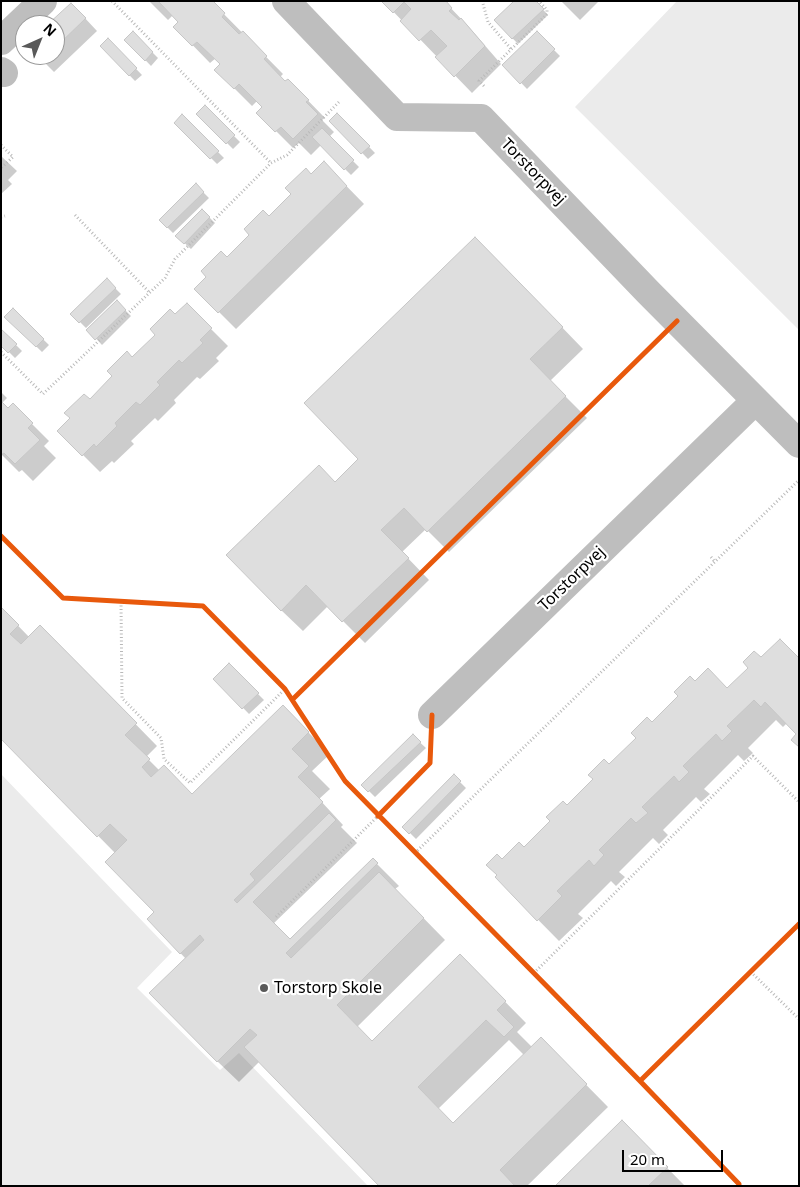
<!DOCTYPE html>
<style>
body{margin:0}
#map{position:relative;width:800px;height:1187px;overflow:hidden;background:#fff;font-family:"Noto Sans",sans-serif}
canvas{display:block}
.frame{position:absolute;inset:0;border:2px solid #000;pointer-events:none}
.north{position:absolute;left:15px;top:15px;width:50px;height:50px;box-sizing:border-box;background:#fff;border:1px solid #999;border-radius:50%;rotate:44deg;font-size:14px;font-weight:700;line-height:20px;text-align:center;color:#000}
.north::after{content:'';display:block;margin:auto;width:18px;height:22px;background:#595959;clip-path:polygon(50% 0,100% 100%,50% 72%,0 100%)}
.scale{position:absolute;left:622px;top:1150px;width:101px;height:22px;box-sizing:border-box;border:2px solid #000;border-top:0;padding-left:6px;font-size:15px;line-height:18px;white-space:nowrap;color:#000;-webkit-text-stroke:4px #fff;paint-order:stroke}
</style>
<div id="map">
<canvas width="800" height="1187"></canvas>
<div class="frame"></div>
<div class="north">N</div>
<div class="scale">20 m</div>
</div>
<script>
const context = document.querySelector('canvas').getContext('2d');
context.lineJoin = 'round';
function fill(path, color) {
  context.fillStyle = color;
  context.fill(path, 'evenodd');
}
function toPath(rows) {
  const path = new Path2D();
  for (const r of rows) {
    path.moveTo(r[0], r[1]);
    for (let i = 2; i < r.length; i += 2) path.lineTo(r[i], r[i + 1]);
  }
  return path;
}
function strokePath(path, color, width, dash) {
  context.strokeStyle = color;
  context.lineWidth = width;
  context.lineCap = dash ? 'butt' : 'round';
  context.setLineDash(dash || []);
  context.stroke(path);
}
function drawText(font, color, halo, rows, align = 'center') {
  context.font = font + ' "Noto Sans",sans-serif';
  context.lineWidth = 4.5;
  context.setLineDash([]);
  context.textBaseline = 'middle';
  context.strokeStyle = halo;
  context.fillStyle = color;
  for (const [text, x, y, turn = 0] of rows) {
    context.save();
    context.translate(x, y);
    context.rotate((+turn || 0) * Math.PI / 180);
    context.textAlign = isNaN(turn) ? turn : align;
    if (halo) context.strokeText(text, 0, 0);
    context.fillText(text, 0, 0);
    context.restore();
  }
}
fill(toPath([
 [677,1,799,1,799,330,575,107],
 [1,774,172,952,137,988,220,1070,239,1053,368,1186,1,1186]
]), '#ebebeb');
fill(toPath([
 [149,1,211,1,283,74,280,77,285,83,288,80,325,118,322,120,334,132,329,137,359,167,351,175,321,145,311,155,299,143,293,148,258,113,264,107,257,101,252,106,216,70,222,64,216,58,210,63,175,27,180,21,173,15,168,20],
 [383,1,444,1,468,26,501,64,472,93],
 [535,1,548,15,518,44,495,20],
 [561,1,599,1,580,20],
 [83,16,97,31,54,72,37,55,55,55,55,25,49,25],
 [133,33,158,58,151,66,126,40],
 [537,33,560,56,527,89,504,65],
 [108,40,142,75,135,81,101,46],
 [205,107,240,142,233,149,198,114],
 [337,114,375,153,368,159,331,121],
 [182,116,224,158,217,164,176,123],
 [1,156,17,171,8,180,12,184,1,194],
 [324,163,364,204,236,329,196,289],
 [196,185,209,198,173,233,160,220],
 [202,210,215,223,191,249,177,236],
 [497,260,583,349,550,381,587,418,449,552,426,529,402,552,429,580,365,643,328,606,303,631,281,610,335,483,360,459],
 [107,280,121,294,86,328,72,314],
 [117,302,131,316,102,345,88,330],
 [187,305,228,346,216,358,219,361,200,379,197,377,174,400,176,403,158,421,155,418,131,441,134,444,114,463,112,461,100,472,59,431],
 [13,310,49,345,42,352,6,317],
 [1,330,22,351,15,358,1,344],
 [1,392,7,398,2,403,9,410,13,405,49,441,44,446,56,458,33,481,22,470,19,472,1,454],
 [1,608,29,637,61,648,157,746,146,757,160,771,192,795,283,707,330,754,312,771,330,789,319,799,343,825,341,827,357,843,273,924,290,941,373,860,399,886,395,889,445,940,357,1027,372,1042,460,956,526,1023,517,1032,532,1047,541,1039,608,1107,527,1186,381,1186,260,1061,239,1082,217,1061,186,959,148,919,156,912,115,853,1,737],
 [509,1040,524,1055,454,1125,438,1109],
 [229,665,264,700,249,714,215,679],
 [750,668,798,734,787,723,783,727,776,720,748,748,753,753,744,761,738,755,704,789,710,794,701,802,696,797,663,830,668,835,659,844,653,838,619,872,625,877,616,886,611,881,578,914,583,918,559,941,496,877,502,861,524,848,695,682,728,690],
 [413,736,426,748,375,797,363,785],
 [454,776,466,788,416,839,404,827],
 [622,1122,685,1186,557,1186]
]), '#0003');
const building = toPath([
 [158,1,213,1,225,13,222,17,239,34,243,31,267,56,264,59,285,81,288,79,309,100,306,102,318,114,293,139,281,127,275,132,256,113,262,107,239,84,234,89,214,70,220,64,197,42,192,46,173,27,178,22,158,1],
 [381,1,446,1,452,8,449,11,459,20,461,18,485,46,454,77,435,57,447,46,431,30,419,41,400,21,411,9,404,2,393,13,381,1],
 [514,1,536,1,544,9,512,39,494,20,514,1],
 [71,3,86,18,55,48,55,25,47,25,71,3],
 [133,31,153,52,145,61,124,40,133,31],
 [537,31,555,49,520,84,502,65,537,31],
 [108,38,137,68,129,76,100,46,108,38],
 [205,105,235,135,226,144,196,114,205,105],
 [337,113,370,146,361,154,329,121,337,113],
 [182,114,219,151,210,159,174,123,182,114],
 [322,128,354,160,344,170,312,137,322,128],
 [324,161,347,186,218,313,194,289,206,277,201,271,221,251,227,257,249,235,244,229,263,210,269,216,291,194,285,188,306,168,311,174,324,161],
 [196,183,204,192,167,228,159,220,196,183],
 [202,209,210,217,184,244,175,236,202,209],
 [475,237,563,327,530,359,566,396,427,532,404,508,381,530,409,558,342,622,306,585,281,611,226,555,319,465,335,482,358,459,304,403,475,237],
 [107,278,116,288,79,323,70,314,107,278],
 [117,300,126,310,95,340,86,330,117,300],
 [187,303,212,328,200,340,203,343,182,363,179,360,157,382,160,385,140,405,136,402,115,423,117,426,96,447,94,444,82,456,57,431,70,418,64,413,84,394,90,399,112,376,107,371,127,351,132,357,155,335,150,329,170,309,175,314,187,303],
 [13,308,44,339,36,347,4,317,13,308],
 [1,329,17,344,8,353,1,346,1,329],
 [1,401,8,408,13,403,33,423,28,428,40,440,15,464,4,453,1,455,1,401],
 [1,607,19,625,10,634,21,644,40,625,137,723,125,735,150,759,142,767,151,777,164,765,192,794,283,705,309,732,292,749,309,766,298,777,323,802,250,874,255,880,234,900,237,903,329,813,336,820,253,902,290,939,373,858,378,863,286,953,291,958,379,872,424,918,337,1005,372,1041,460,954,506,1001,497,1010,514,1027,504,1037,486,1020,418,1087,453,1123,541,1037,587,1084,500,1170,515,1186,379,1186,244,1047,257,1035,250,1029,217,1062,149,993,204,940,200,935,180,954,147,919,154,912,105,862,127,840,110,824,97,837,1,739,1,607],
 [780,639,799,658,799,747,791,740,796,734,765,702,761,707,754,700,727,726,732,731,722,741,716,734,683,766,689,772,679,782,674,776,642,807,648,813,636,823,631,818,599,850,604,855,594,866,589,860,557,891,562,896,537,921,495,877,497,875,486,865,497,854,502,859,519,842,524,847,550,821,546,817,563,801,567,805,593,779,588,775,604,759,609,764,636,738,631,733,647,717,652,722,678,696,674,692,690,676,695,681,708,668,727,688,748,668,743,662,754,651,761,657,780,639],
 [229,663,259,693,242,709,213,679,229,663],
 [413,734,421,742,368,792,361,785,413,734],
 [454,774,461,781,409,834,402,827,454,774],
 [622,1120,668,1167,648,1186,555,1186,622,1120]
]);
fill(building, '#dedede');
strokePath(building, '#c6c6c6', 1);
strokePath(toPath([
 [112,1,271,163],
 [483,4,488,22,511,49],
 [484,86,479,81,547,14,547,10,539,1],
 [1,145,13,157,1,168],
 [75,215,150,293],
 [1,217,5,216],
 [1,352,43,394,165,278,175,259,271,163,287,155,339,102],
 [711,557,715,562],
 [121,602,122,698,161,738,164,759,190,783,285,689],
 [415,853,799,480],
 [276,917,378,816],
 [751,972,799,1019],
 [534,973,753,756,799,802]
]), '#b9b9b9', 3, [1, 2.5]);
strokePath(toPath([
 [286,1,397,117,481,118,648,292,799,444],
 [1,41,43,1],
 [1,71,4,73],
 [432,715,755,401]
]), '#bebebe', 28);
strokePath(toPath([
 [1,536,63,598,203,606,285,689,345,781,640,1081,739,1184,739,1186],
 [293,699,677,321],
 [378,816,430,763,432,715],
 [640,1081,799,924]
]), '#e8590c', 5);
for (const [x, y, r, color] of [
 [264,988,5,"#595959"]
]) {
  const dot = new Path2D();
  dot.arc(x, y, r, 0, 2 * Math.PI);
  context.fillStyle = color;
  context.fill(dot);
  strokePath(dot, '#fff', 2);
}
drawText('16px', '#000', '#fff', [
 ["Torstorpvej",533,172,46],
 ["Torstorpvej",572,579,-44]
]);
drawText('16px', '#000', '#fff', [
 ["Torstorp Skole",274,988]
], 'left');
</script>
